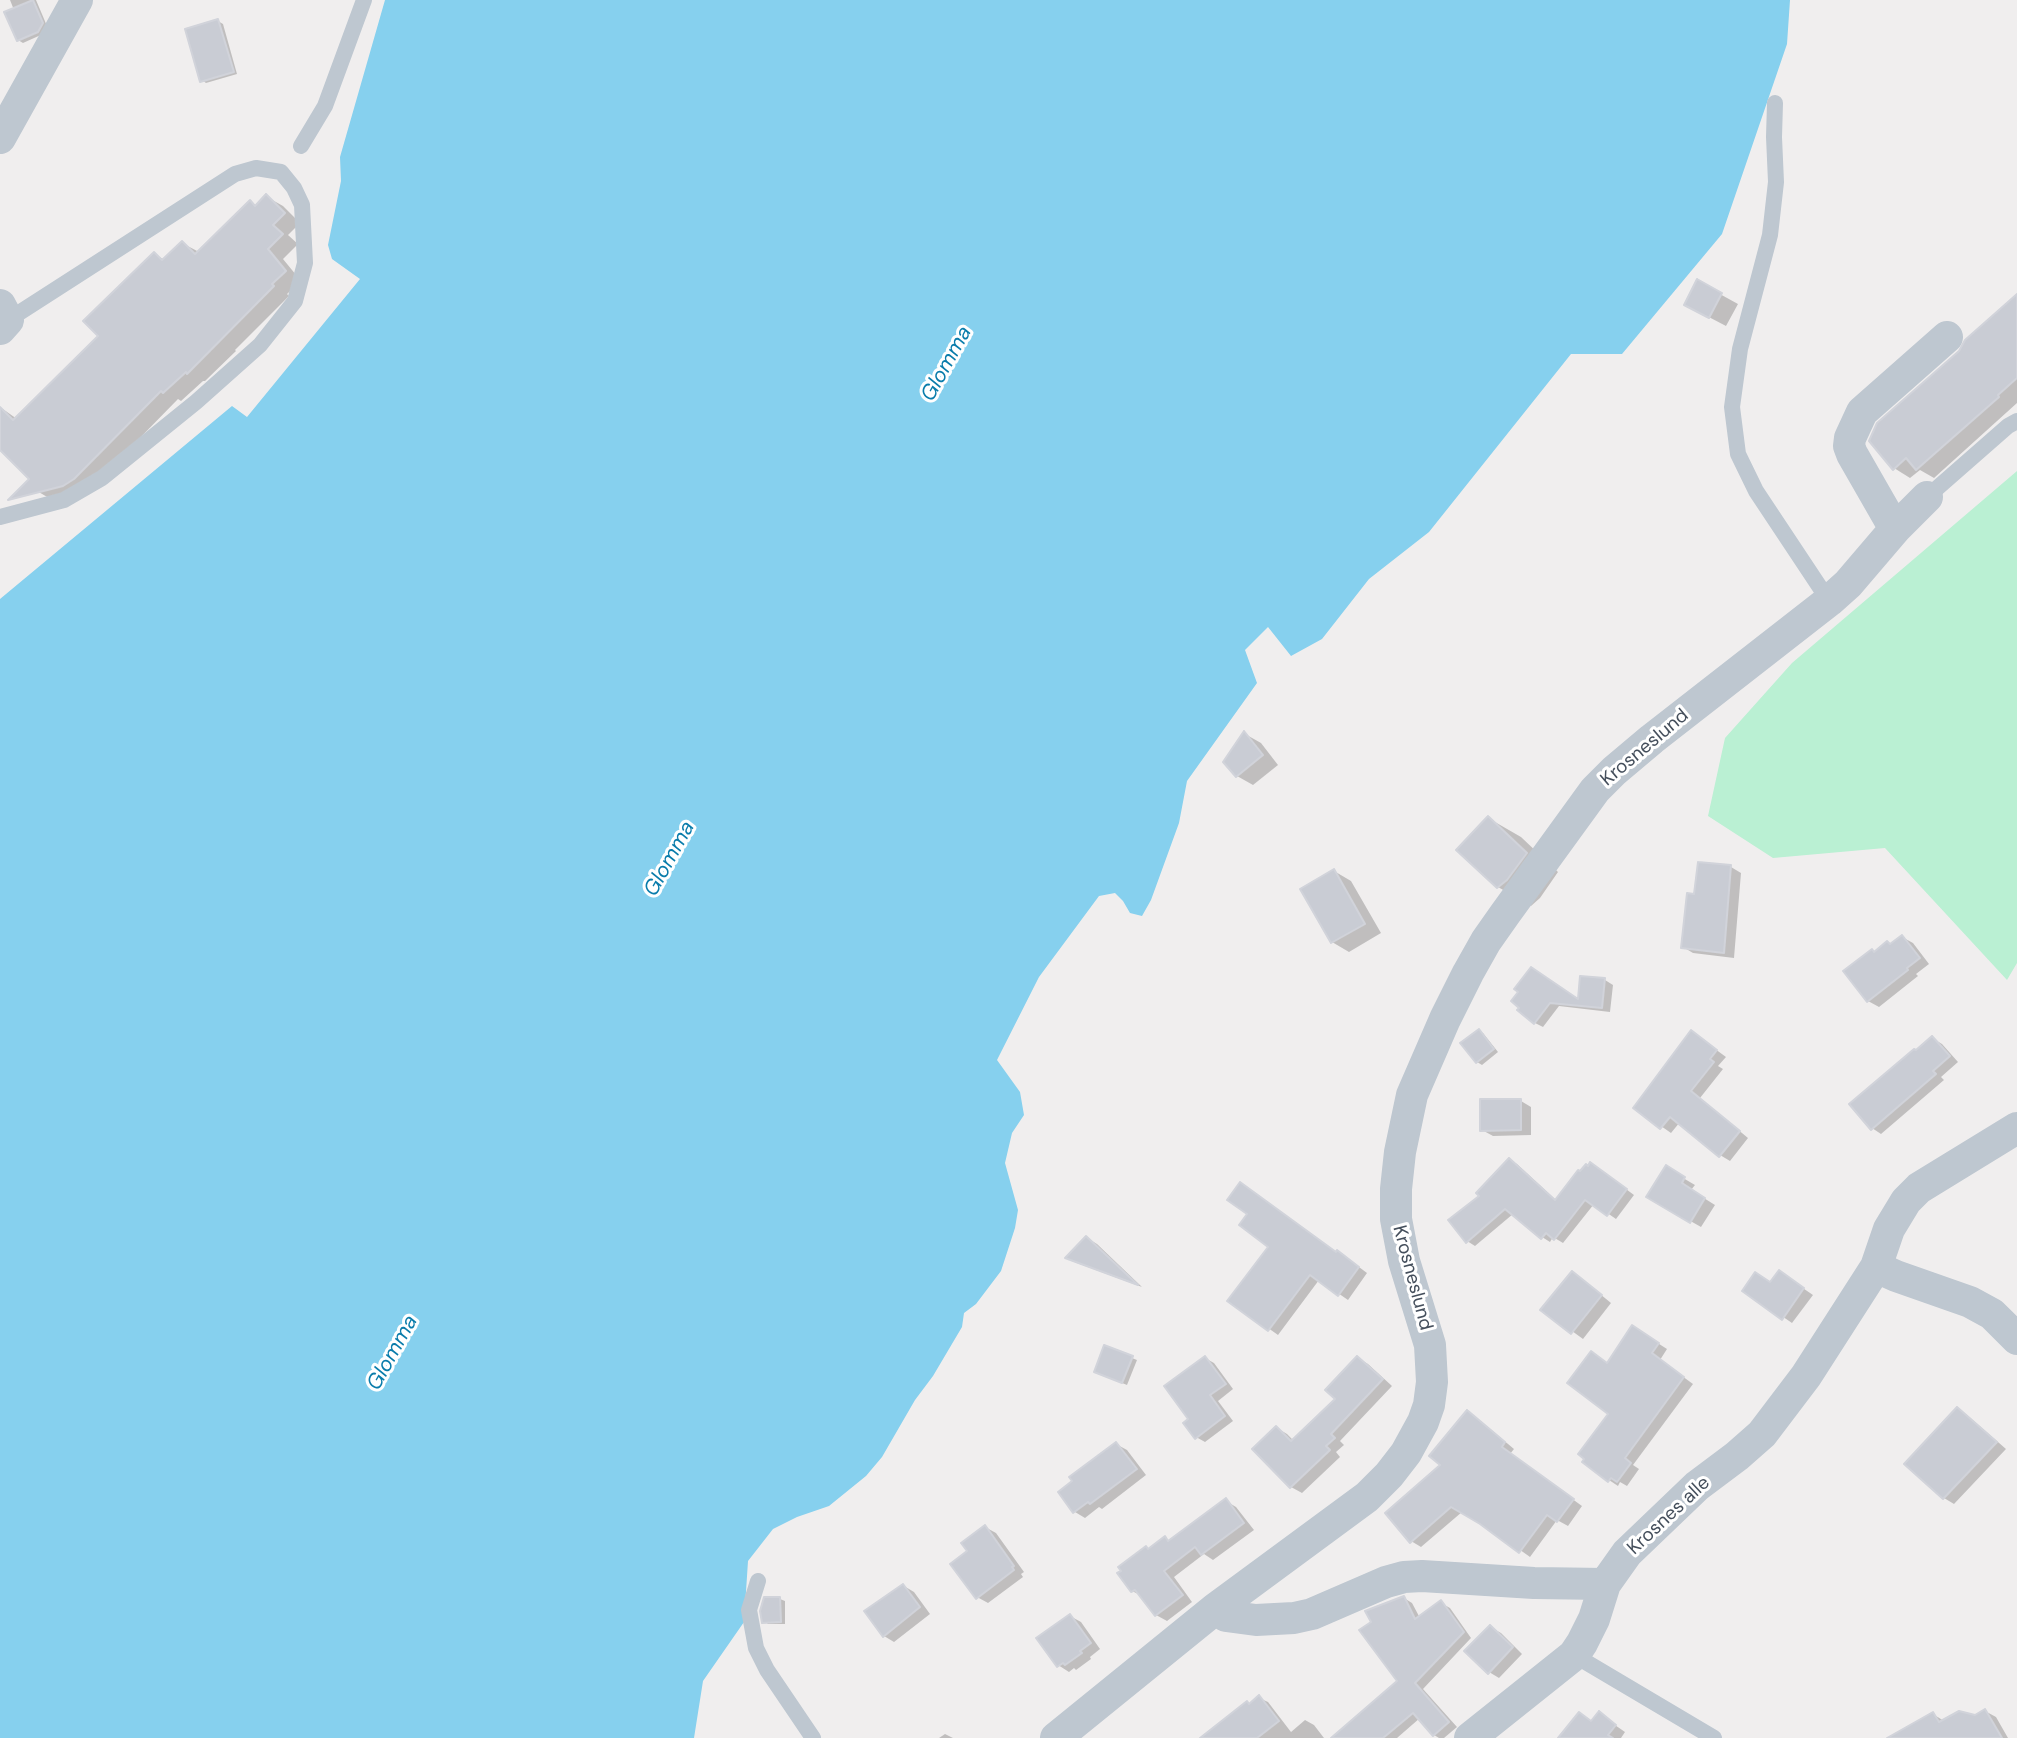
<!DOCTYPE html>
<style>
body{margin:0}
canvas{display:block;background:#f0eeee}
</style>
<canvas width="2017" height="1738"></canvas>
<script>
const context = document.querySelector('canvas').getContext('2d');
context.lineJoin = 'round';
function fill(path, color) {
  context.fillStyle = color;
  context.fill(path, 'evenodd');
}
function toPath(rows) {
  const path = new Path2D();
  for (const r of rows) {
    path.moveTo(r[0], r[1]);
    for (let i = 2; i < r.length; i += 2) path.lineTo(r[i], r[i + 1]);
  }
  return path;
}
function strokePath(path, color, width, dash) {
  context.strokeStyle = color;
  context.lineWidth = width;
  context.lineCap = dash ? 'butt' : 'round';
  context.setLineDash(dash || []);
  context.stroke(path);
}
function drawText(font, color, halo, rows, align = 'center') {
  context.font = font + ' "DM Sans",sans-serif';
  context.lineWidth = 6;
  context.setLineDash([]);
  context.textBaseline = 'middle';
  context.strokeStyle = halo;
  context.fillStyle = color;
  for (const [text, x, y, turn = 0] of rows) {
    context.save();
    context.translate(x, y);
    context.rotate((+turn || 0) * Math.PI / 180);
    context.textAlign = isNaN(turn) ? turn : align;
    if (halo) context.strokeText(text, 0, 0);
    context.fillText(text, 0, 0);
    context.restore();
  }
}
fill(toPath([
 [2017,471,2017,963,2007,980,1885,848,1773,858,1708,816,1725,738,1792,663]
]), '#baf0d3');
fill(toPath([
 [385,0,1790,0,1787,44,1722,234,1622,354,1571,354,1429,532,1369,579,1322,639,1291,656,1268,627,1245,650,1257,683,1187,781,1179,823,1151,900,1142,916,1130,913,1123,901,1115,893,1099,896,1039,977,997,1060,1020,1092,1024,1115,1012,1133,1005,1163,1018,1210,1015,1228,1001,1271,976,1304,964,1313,962,1327,933,1376,915,1400,882,1457,866,1476,829,1506,797,1517,773,1529,748,1561,744,1622,703,1681,694,1738,0,1738,0,599,232,406,247,417,360,279,332,259,328,245,341,181,340,157]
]), '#86d0ee');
fill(toPath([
 [10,0,36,0,47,26,43,34,23,43,18,40,14,10],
 [218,21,223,24,237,74,206,83,202,80],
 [267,197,283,206,300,223,288,235,298,244,283,259,301,281,287,294,289,296,235,350,236,351,205,381,203,381,181,401,178,399,91,488,54,501,37,491,31,478,0,448,0,407,17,419,101,336,154,254,165,260,182,243,199,252,250,202,257,206],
 [1698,282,1738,304,1726,326,1703,314],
 [2017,296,2017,403,1934,478,1920,470,1910,478,1894,468,1961,352],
 [1245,734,1261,743,1278,765,1253,785,1237,776],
 [1488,818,1521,837,1558,872,1540,898,1531,906,1498,887],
 [1731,867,1741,873,1734,958,1693,953,1683,947,1696,896],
 [1334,871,1351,881,1381,933,1349,952,1332,942],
 [1902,937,1913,943,1929,964,1916,974,1918,976,1879,1007,1868,1001,1875,953,1891,945],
 [1605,980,1613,985,1610,1012,1559,1006,1543,1027,1535,1023,1520,991,1579,1001],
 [1479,1031,1483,1033,1498,1052,1482,1065,1477,1062],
 [1692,1032,1726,1057,1718,1066,1723,1069,1700,1098,1748,1138,1730,1161,1720,1155,1680,1122,1671,1133,1635,1108],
 [1932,1038,1942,1044,1958,1062,1941,1077,1944,1080,1881,1134,1872,1128,1917,1052],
 [1521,1101,1531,1107,1531,1135,1493,1136,1482,1130],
 [1509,1160,1517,1164,1557,1201,1581,1173,1599,1169,1634,1195,1616,1219,1594,1204,1563,1243,1553,1237,1550,1242,1542,1237,1513,1214,1475,1246,1467,1241,1482,1196],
 [1666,1168,1695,1185,1691,1190,1715,1205,1701,1227,1648,1197],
 [1087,1238,1097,1244,1142,1287,1077,1263,1068,1258],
 [1347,1258,1367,1273,1348,1300,1319,1280,1278,1335,1230,1301],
 [1788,1278,1813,1295,1792,1323,1745,1291],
 [1583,1280,1611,1303,1583,1339,1543,1310],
 [1642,1333,1667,1349,1660,1360,1693,1384,1633,1465,1639,1469,1627,1486,1620,1482,1618,1486,1609,1480,1611,1414,1608,1364],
 [1132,1358,1137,1360,1127,1385,1100,1374],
 [1205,1358,1214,1363,1233,1389,1218,1401,1233,1421,1205,1442,1196,1437,1191,1419],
 [1358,1358,1368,1364,1392,1386,1340,1441,1344,1445,1336,1452,1340,1457,1302,1493,1291,1487,1277,1428,1287,1434,1294,1441,1338,1399],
 [1957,1409,1967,1415,2006,1449,1954,1504,1944,1498,1906,1464],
 [1468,1413,1477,1418,1514,1449,1510,1454,1582,1506,1568,1526,1557,1520,1530,1557,1481,1522,1462,1512,1421,1547,1411,1541,1443,1465],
 [1116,1444,1127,1450,1146,1475,1102,1509,1099,1507,1085,1518,1075,1512,1060,1493],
 [1226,1501,1236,1507,1254,1530,1213,1560,1204,1554,1174,1577,1192,1602,1167,1621,1156,1615,1142,1596,1132,1591,1149,1550,1165,1538,1170,1541],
 [985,1527,996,1533,1024,1572,1021,1574,1023,1577,988,1603,977,1597,970,1552],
 [904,1586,914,1592,930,1614,894,1642,884,1636],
 [1404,1598,1412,1603,1420,1618,1441,1603,1450,1608,1471,1638,1423,1689,1457,1727,1444,1738,1439,1738,1434,1735,1420,1718,1397,1738,1334,1738,1400,1681],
 [780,1599,785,1601,785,1624,768,1624,764,1621],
 [1070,1616,1081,1622,1100,1649,1090,1657,1091,1659,1076,1670,1074,1668,1069,1672,1058,1665],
 [1490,1627,1501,1633,1522,1654,1499,1678,1489,1672],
 [1259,1698,1268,1702,1291,1732,1305,1720,1314,1725,1324,1738,1208,1738],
 [1985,1711,1996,1717,2008,1738,1909,1738,1933,1714,1944,1721,1975,1717],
 [1599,1714,1625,1732,1621,1738,1567,1738,1593,1722],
 [945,1734,953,1738,939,1738]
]), '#0003');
const building = toPath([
 [33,0,43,23,38,32,17,41,4,12,33,0],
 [218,19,234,72,200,82,185,29,218,19],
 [266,194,285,213,273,225,283,234,268,249,286,271,272,284,274,286,187,374,186,372,163,393,161,391,74,479,63,486,8,500,29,479,0,450,0,407,13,420,98,336,83,321,154,252,162,260,182,241,195,254,250,200,255,206,266,194],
 [1697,279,1722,293,1709,318,1684,305,1697,279],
 [2017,294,2017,378,1998,395,1999,397,1916,470,1906,458,1893,470,1869,441,1877,423,1959,351,1965,340,2017,294],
 [1244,731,1263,755,1236,777,1223,762,1244,731],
 [1488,816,1527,853,1507,880,1497,888,1456,850,1488,816],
 [1698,862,1731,865,1724,953,1681,948,1687,893,1694,894,1698,862],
 [1334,869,1365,924,1331,943,1300,889,1334,869],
 [1902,935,1920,958,1907,968,1908,970,1867,1002,1843,971,1872,949,1874,952,1887,941,1890,944,1902,935],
 [1531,967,1578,999,1580,976,1605,978,1602,1008,1550,1003,1534,1024,1517,1010,1519,1008,1511,1001,1518,992,1514,989,1531,967],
 [1479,1029,1494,1049,1476,1063,1460,1043,1479,1029],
 [1691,1030,1717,1050,1710,1059,1714,1062,1691,1091,1740,1131,1719,1157,1670,1117,1660,1129,1633,1108,1691,1030],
 [1932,1036,1950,1056,1933,1071,1936,1074,1871,1130,1849,1104,1914,1049,1916,1050,1932,1036],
 [1480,1099,1521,1099,1521,1130,1480,1131,1480,1099],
 [1509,1158,1555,1200,1578,1170,1580,1171,1586,1164,1588,1166,1590,1162,1627,1189,1607,1216,1585,1200,1554,1240,1546,1233,1541,1239,1505,1209,1466,1243,1448,1220,1479,1196,1476,1193,1509,1158],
 [1666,1165,1685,1177,1682,1183,1705,1198,1690,1223,1646,1197,1666,1165],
 [1240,1182,1336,1252,1337,1250,1359,1267,1338,1296,1310,1275,1268,1331,1227,1301,1268,1247,1239,1225,1247,1214,1227,1200,1240,1182],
 [1086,1236,1138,1285,1065,1258,1086,1236],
 [1779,1270,1804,1288,1782,1320,1742,1291,1755,1272,1770,1282,1779,1270],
 [1572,1271,1602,1295,1571,1334,1540,1310,1572,1271],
 [1632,1325,1659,1343,1652,1353,1684,1377,1625,1458,1631,1463,1617,1482,1611,1478,1608,1482,1582,1462,1584,1459,1578,1454,1608,1414,1567,1383,1591,1351,1607,1363,1632,1325],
 [1104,1345,1133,1356,1122,1383,1094,1372,1104,1345],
 [1205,1356,1226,1384,1210,1395,1225,1416,1195,1439,1183,1423,1188,1419,1164,1386,1205,1356],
 [1357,1356,1383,1379,1331,1434,1335,1438,1326,1446,1330,1450,1290,1488,1252,1449,1276,1426,1291,1441,1335,1399,1325,1390,1357,1356],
 [1957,1407,1997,1442,1943,1499,1904,1464,1957,1407],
 [1467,1410,1505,1442,1502,1447,1574,1499,1557,1522,1547,1515,1519,1553,1480,1524,1451,1507,1410,1543,1385,1513,1440,1465,1429,1456,1467,1410],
 [1116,1442,1137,1469,1090,1504,1088,1502,1073,1513,1058,1492,1072,1481,1069,1477,1116,1442],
 [1226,1498,1244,1523,1201,1555,1195,1547,1164,1571,1183,1595,1155,1616,1135,1590,1131,1592,1117,1573,1121,1571,1118,1567,1146,1546,1148,1549,1165,1536,1168,1541,1226,1498],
 [985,1525,1014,1566,1012,1567,1014,1570,976,1599,950,1564,967,1551,961,1543,985,1525],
 [903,1584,920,1607,883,1637,864,1611,903,1584],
 [1404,1596,1415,1619,1441,1600,1464,1632,1415,1683,1449,1722,1433,1736,1413,1713,1383,1738,1331,1738,1397,1681,1359,1630,1371,1622,1365,1611,1404,1596],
 [764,1597,780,1597,781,1622,762,1623,760,1611,764,1597],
 [1070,1614,1091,1643,1080,1651,1082,1653,1065,1665,1063,1663,1057,1667,1036,1638,1070,1614],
 [1490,1625,1513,1647,1488,1674,1464,1651,1490,1625],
 [1259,1695,1279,1721,1257,1738,1200,1738,1247,1701,1249,1704,1259,1695],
 [1985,1709,2002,1738,1887,1738,1933,1712,1939,1722,1959,1711,1975,1715,1985,1709],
 [1599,1711,1616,1725,1608,1735,1613,1738,1558,1738,1579,1712,1591,1721,1599,1711]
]);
fill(building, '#c9ccd4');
strokePath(building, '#d1d3da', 2);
strokePath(toPath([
 [1775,103,1774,137,1776,182,1770,235,1740,349,1732,407,1738,454,1756,491,1829,601],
 [301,146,325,106,364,0],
 [1927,497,2008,426,2017,421],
 [0,517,64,500,102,478,196,402,260,345,295,301,305,263,302,205,294,188,281,172,256,168,235,174,8,320],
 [758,1581,749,1610,756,1648,767,1670,813,1738],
 [1574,1655,1714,1738]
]), '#bec7d0', 16);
strokePath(toPath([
 [0,138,77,0],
 [0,305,8,320,0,329],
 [1895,529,1852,454,1849,446,1850,438,1862,412,1947,337],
 [1876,1267,1896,1276,1970,1302,1992,1314,2017,1339],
 [1215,1609,1226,1616,1256,1620,1294,1618,1312,1614,1386,1582,1404,1577,1422,1576,1534,1583,1605,1584],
 [1056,1738,1215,1609,1367,1497,1389,1475,1406,1453,1423,1422,1429,1405,1432,1382,1430,1345,1404,1261,1396,1219,1396,1189,1400,1152,1412,1095,1445,1019,1468,973,1486,941,1505,914,1595,790,1614,771,1652,739,1829,601,1848,584,1895,529,1927,497],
 [1470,1738,1574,1655,1582,1643,1594,1619,1605,1584,1627,1553,1697,1486,1737,1456,1762,1434,1806,1376,1876,1267,1889,1229,1906,1201,1919,1188,2017,1128]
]), '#bec7d0', 32);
drawText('19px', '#454f5c', '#fff', [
 ["Krosneslund",1645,748,-40],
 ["Krosneslund",1412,1278,75],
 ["Krosnes alle",1669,1516,-43]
]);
drawText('italic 21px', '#097cab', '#fff', [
 ["Glomma",947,364,-61],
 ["Glomma",670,859,-61],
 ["Glomma",393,1353,-61]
]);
</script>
